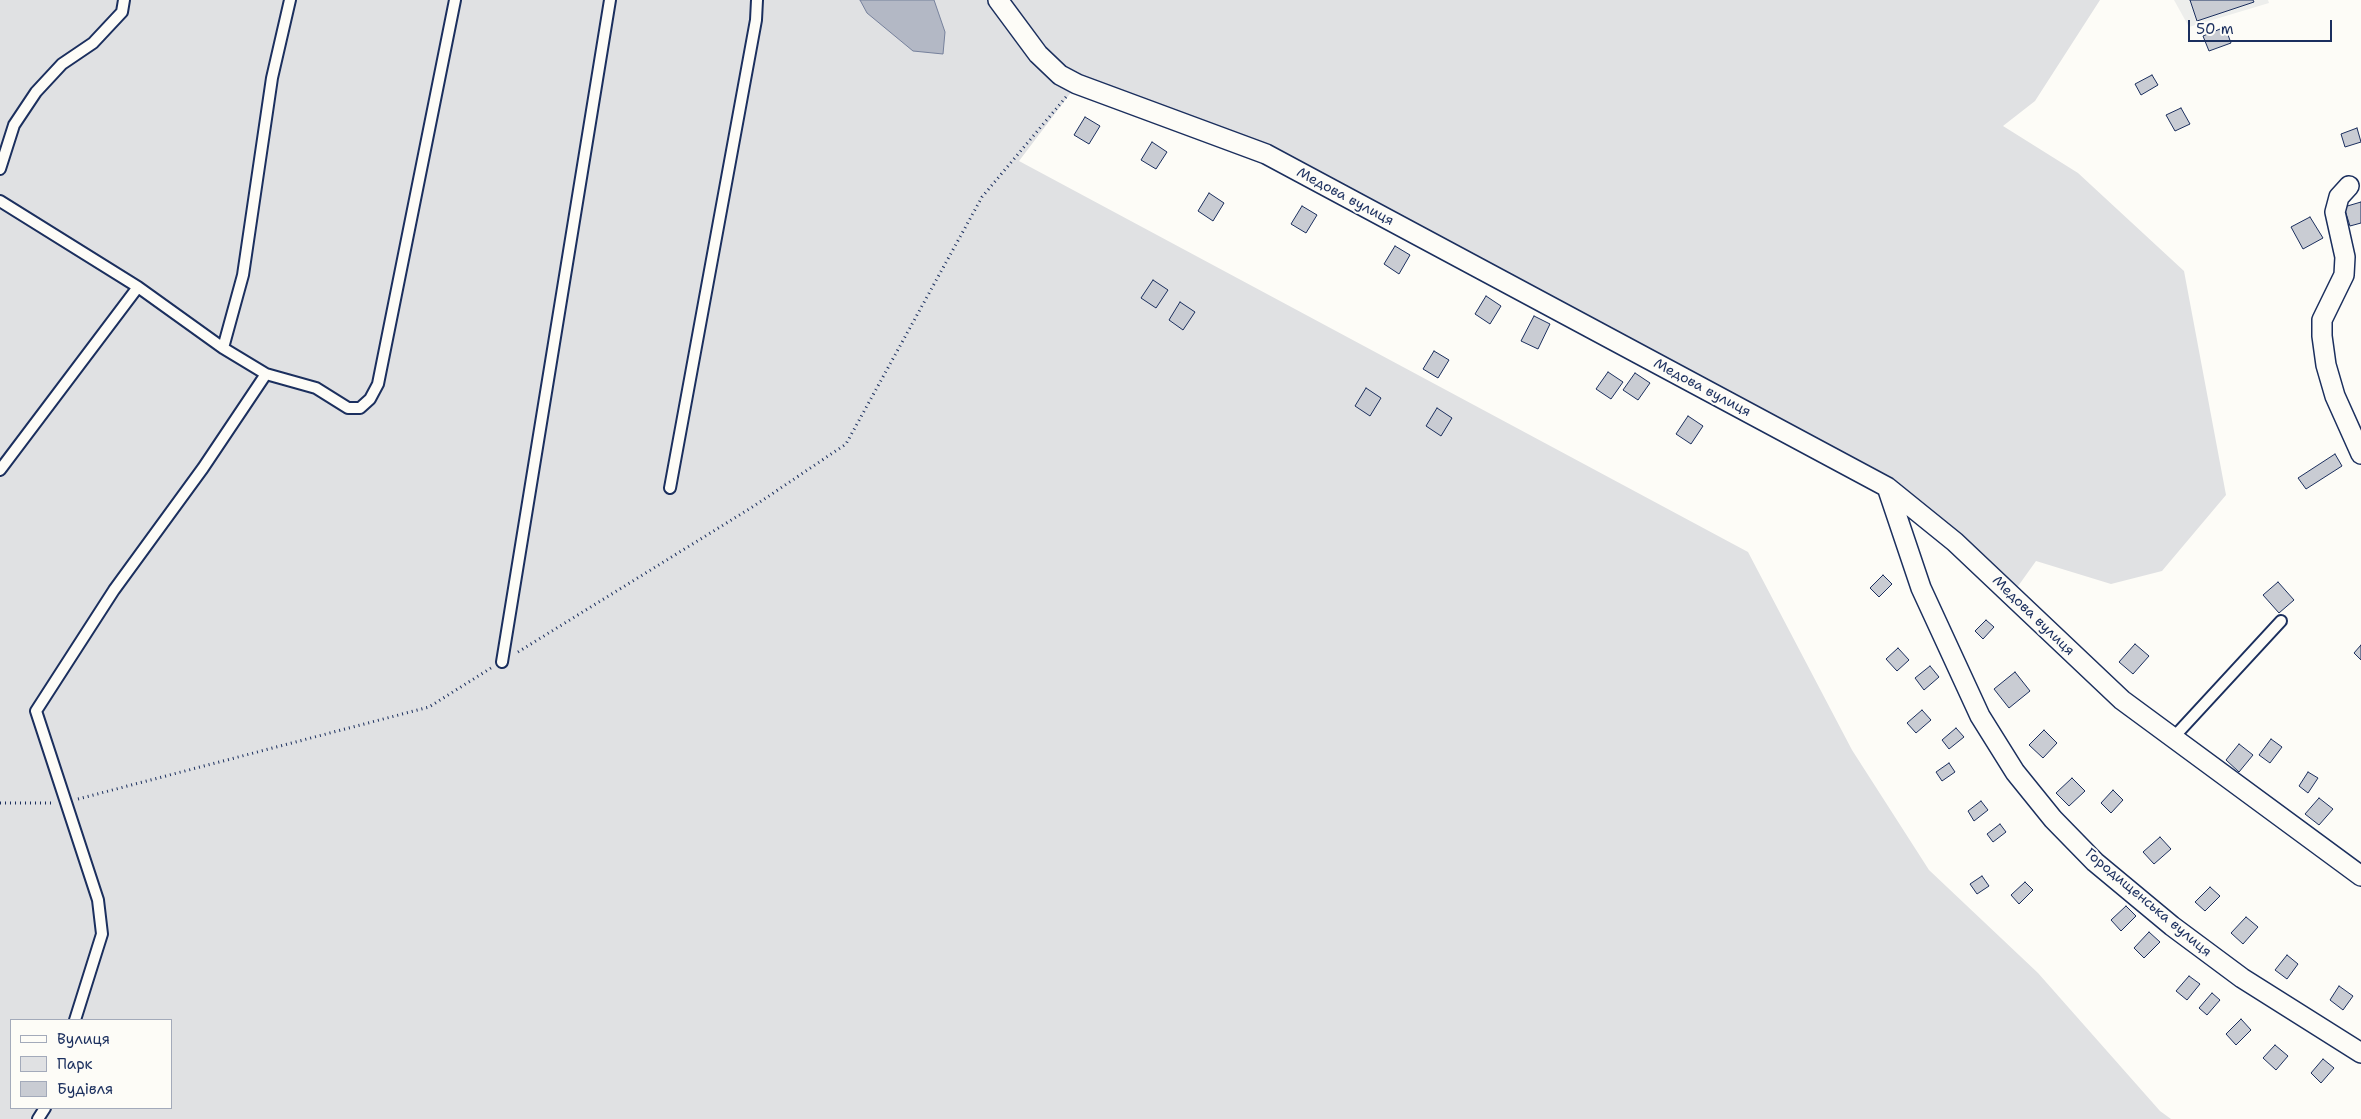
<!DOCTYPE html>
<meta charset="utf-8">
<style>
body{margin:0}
#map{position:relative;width:2361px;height:1119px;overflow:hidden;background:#fdfcf7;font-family:"Shantell Sans",sans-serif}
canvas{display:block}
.legend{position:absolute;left:10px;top:1019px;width:162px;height:90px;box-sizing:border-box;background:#fdfcf7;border:1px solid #a3aaba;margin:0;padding:6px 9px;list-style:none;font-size:15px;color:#1b2f5e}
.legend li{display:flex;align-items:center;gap:10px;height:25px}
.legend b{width:25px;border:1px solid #a3aaba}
.scale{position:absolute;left:2188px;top:20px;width:144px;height:22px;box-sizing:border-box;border:2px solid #1b2f5e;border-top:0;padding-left:6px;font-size:15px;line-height:18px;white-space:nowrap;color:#1b2f5e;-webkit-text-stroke:4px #fdfcf7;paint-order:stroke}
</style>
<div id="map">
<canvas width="2361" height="1119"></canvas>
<ul class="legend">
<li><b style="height:6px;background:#fdfcf7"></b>Вулиця</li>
<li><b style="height:14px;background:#e0e1e3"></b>Парк</li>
<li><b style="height:14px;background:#c9ccd3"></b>Будівля</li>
</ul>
<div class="scale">50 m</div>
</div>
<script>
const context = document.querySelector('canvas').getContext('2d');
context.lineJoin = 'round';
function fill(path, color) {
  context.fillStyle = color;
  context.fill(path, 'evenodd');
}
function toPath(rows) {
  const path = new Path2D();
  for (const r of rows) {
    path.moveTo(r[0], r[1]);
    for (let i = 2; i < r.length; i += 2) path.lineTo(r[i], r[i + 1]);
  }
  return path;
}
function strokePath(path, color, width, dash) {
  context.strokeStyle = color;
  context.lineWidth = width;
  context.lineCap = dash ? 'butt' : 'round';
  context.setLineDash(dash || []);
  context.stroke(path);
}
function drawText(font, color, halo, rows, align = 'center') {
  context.font = font + ' "Shantell Sans",sans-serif';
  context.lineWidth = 4;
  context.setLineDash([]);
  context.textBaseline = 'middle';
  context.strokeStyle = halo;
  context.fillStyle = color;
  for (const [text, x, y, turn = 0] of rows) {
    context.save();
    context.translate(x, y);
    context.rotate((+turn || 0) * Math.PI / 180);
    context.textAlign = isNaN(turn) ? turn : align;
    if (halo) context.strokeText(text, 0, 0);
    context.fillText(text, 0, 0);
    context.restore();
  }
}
fill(toPath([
 [2174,0,2268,0,2269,3,2189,27]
]), '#edeeec');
fill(toPath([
 [0,0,2100,0,2035,101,2003,126,2078,173,2184,271,2226,495,2162,571,2111,584,2036,561,2016,589,1887,479,1266,144,1082,78,1019,161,1748,552,1852,750,1929,870,2038,973,2160,1111,2171,1119,0,1119],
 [11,1020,171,1020,171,1108,11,1108]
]), '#e0e1e3');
const water = toPath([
 [860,0,934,0,945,32,943,54,913,51,867,13,860,0]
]);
fill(water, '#b3b8c5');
strokePath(water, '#76819c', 1);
const building = toPath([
 [2190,0,2253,0,2254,2,2197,21,2190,0],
 [2225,27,2231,43,2209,51,2203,36,2225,27],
 [2152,75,2158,85,2141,95,2135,84,2152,75],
 [2181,108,2190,124,2175,131,2166,115,2181,108],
 [1085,117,1100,126,1089,144,1074,135,1085,117],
 [2357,128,2361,142,2345,147,2341,134,2357,128],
 [1152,142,1167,152,1156,169,1141,160,1152,142],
 [1209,193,1224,203,1213,221,1198,211,1209,193],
 [2361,202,2361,223,2350,226,2344,207,2361,202],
 [1302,206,1317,215,1306,233,1291,224,1302,206],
 [2310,217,2323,238,2303,249,2291,227,2310,217],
 [1395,246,1410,255,1399,274,1384,264,1395,246],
 [1153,280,1168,290,1156,308,1141,298,1153,280],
 [1486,296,1501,306,1490,324,1475,314,1486,296],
 [1180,302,1195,312,1183,330,1169,320,1180,302],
 [1534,316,1550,324,1538,349,1521,341,1534,316],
 [1434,351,1449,360,1438,378,1423,369,1434,351],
 [1608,372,1623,382,1611,399,1596,389,1608,372],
 [1635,373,1650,383,1638,400,1623,390,1635,373],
 [1366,388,1381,398,1370,416,1355,406,1366,388],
 [1437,408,1452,418,1441,436,1426,426,1437,408],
 [1688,416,1703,426,1691,444,1676,434,1688,416],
 [2335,454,2342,466,2306,489,2298,478,2335,454],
 [1883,575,1892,584,1879,597,1870,588,1883,575],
 [2278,582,2294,600,2279,613,2263,595,2278,582],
 [1986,620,1994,627,1983,639,1975,631,1986,620],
 [2135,644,2149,656,2133,674,2119,662,2135,644],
 [2361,645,2361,660,2354,653,2361,645],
 [1898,648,1909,660,1897,671,1886,659,1898,648],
 [1930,666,1939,677,1924,690,1915,678,1930,666],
 [2015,672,2030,691,2009,708,1994,689,2015,672],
 [1922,710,1931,720,1916,733,1907,723,1922,710],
 [1956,728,1964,737,1949,749,1942,740,1956,728],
 [2044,730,2057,743,2043,758,2029,745,2044,730],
 [2271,739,2282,747,2270,763,2259,755,2271,739],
 [2239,744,2253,755,2239,772,2226,760,2239,744],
 [1949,763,1955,772,1942,781,1936,772,1949,763],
 [2308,772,2318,778,2308,793,2299,786,2308,772],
 [2072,778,2085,791,2069,806,2056,793,2072,778],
 [2113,790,2123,800,2111,813,2101,803,2113,790],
 [2319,798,2333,809,2319,825,2305,814,2319,798],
 [1981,801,1988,810,1974,821,1968,811,1981,801],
 [2000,824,2006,832,1993,842,1987,834,2000,824],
 [2160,837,2171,849,2154,864,2143,852,2160,837],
 [1982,876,1989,886,1977,894,1970,884,1982,876],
 [2025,882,2033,890,2019,904,2011,895,2025,882],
 [2210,887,2220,896,2205,911,2195,902,2210,887],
 [2126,906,2136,916,2121,931,2111,920,2126,906],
 [2246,917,2258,927,2243,944,2231,933,2246,917],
 [2149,932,2160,942,2144,958,2134,948,2149,932],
 [2287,955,2298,964,2287,979,2275,970,2287,955],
 [2189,976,2200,984,2187,1000,2176,991,2189,976],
 [2339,986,2353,996,2343,1010,2330,1000,2339,986],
 [2212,993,2220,1000,2207,1015,2199,1008,2212,993],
 [2241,1019,2251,1030,2236,1045,2226,1034,2241,1019],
 [2275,1045,2288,1056,2276,1070,2263,1058,2275,1045],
 [2323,1059,2334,1068,2321,1083,2311,1073,2323,1059]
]);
fill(building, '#c9ccd3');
strokePath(building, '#1b2f5e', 1);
const service = toPath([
 [0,169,14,125,36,92,62,64,93,43,122,12,124,0],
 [0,201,138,287,223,348,266,374,316,388,348,408,360,408,370,399,378,384,455,0],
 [223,348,243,275,272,78,290,0],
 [0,470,138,287],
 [670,488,756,20,757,0],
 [502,662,610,0],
 [2173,738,2281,621],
 [75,1020,102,934,98,900,36,711,114,590,203,468,266,374],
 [38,1119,45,1108]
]);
const minor = toPath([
 [998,0,1038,54,1060,75,1077,84,1266,154,1887,487,1955,542,2122,700,2361,876],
 [2349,186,2339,197,2335,212,2345,257,2344,275,2322,320,2322,336,2326,365,2335,396,2361,454],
 [1887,487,1921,588,1980,716,2015,772,2053,819,2095,862,2172,926,2242,978,2361,1053]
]);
strokePath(service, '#1b2f5e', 14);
strokePath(minor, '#1b2f5e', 22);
strokePath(toPath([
 [518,652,754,506,846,444,982,197,1066,97],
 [78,799,429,707,491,668],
 [0,803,52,803]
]), '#1b2f5e', 3, [1, 4]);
strokePath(service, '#fdfcf7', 10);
strokePath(minor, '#fdfcf7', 19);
drawText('14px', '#1b2f5e', '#fdfcf7', [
 ["Медова вулиця",1345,197,28],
 ["Медова вулиця",1702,388,28],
 ["Медова вулиця",2033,616,44],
 ["Городищенська вулиця",2148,903,40]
]);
</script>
